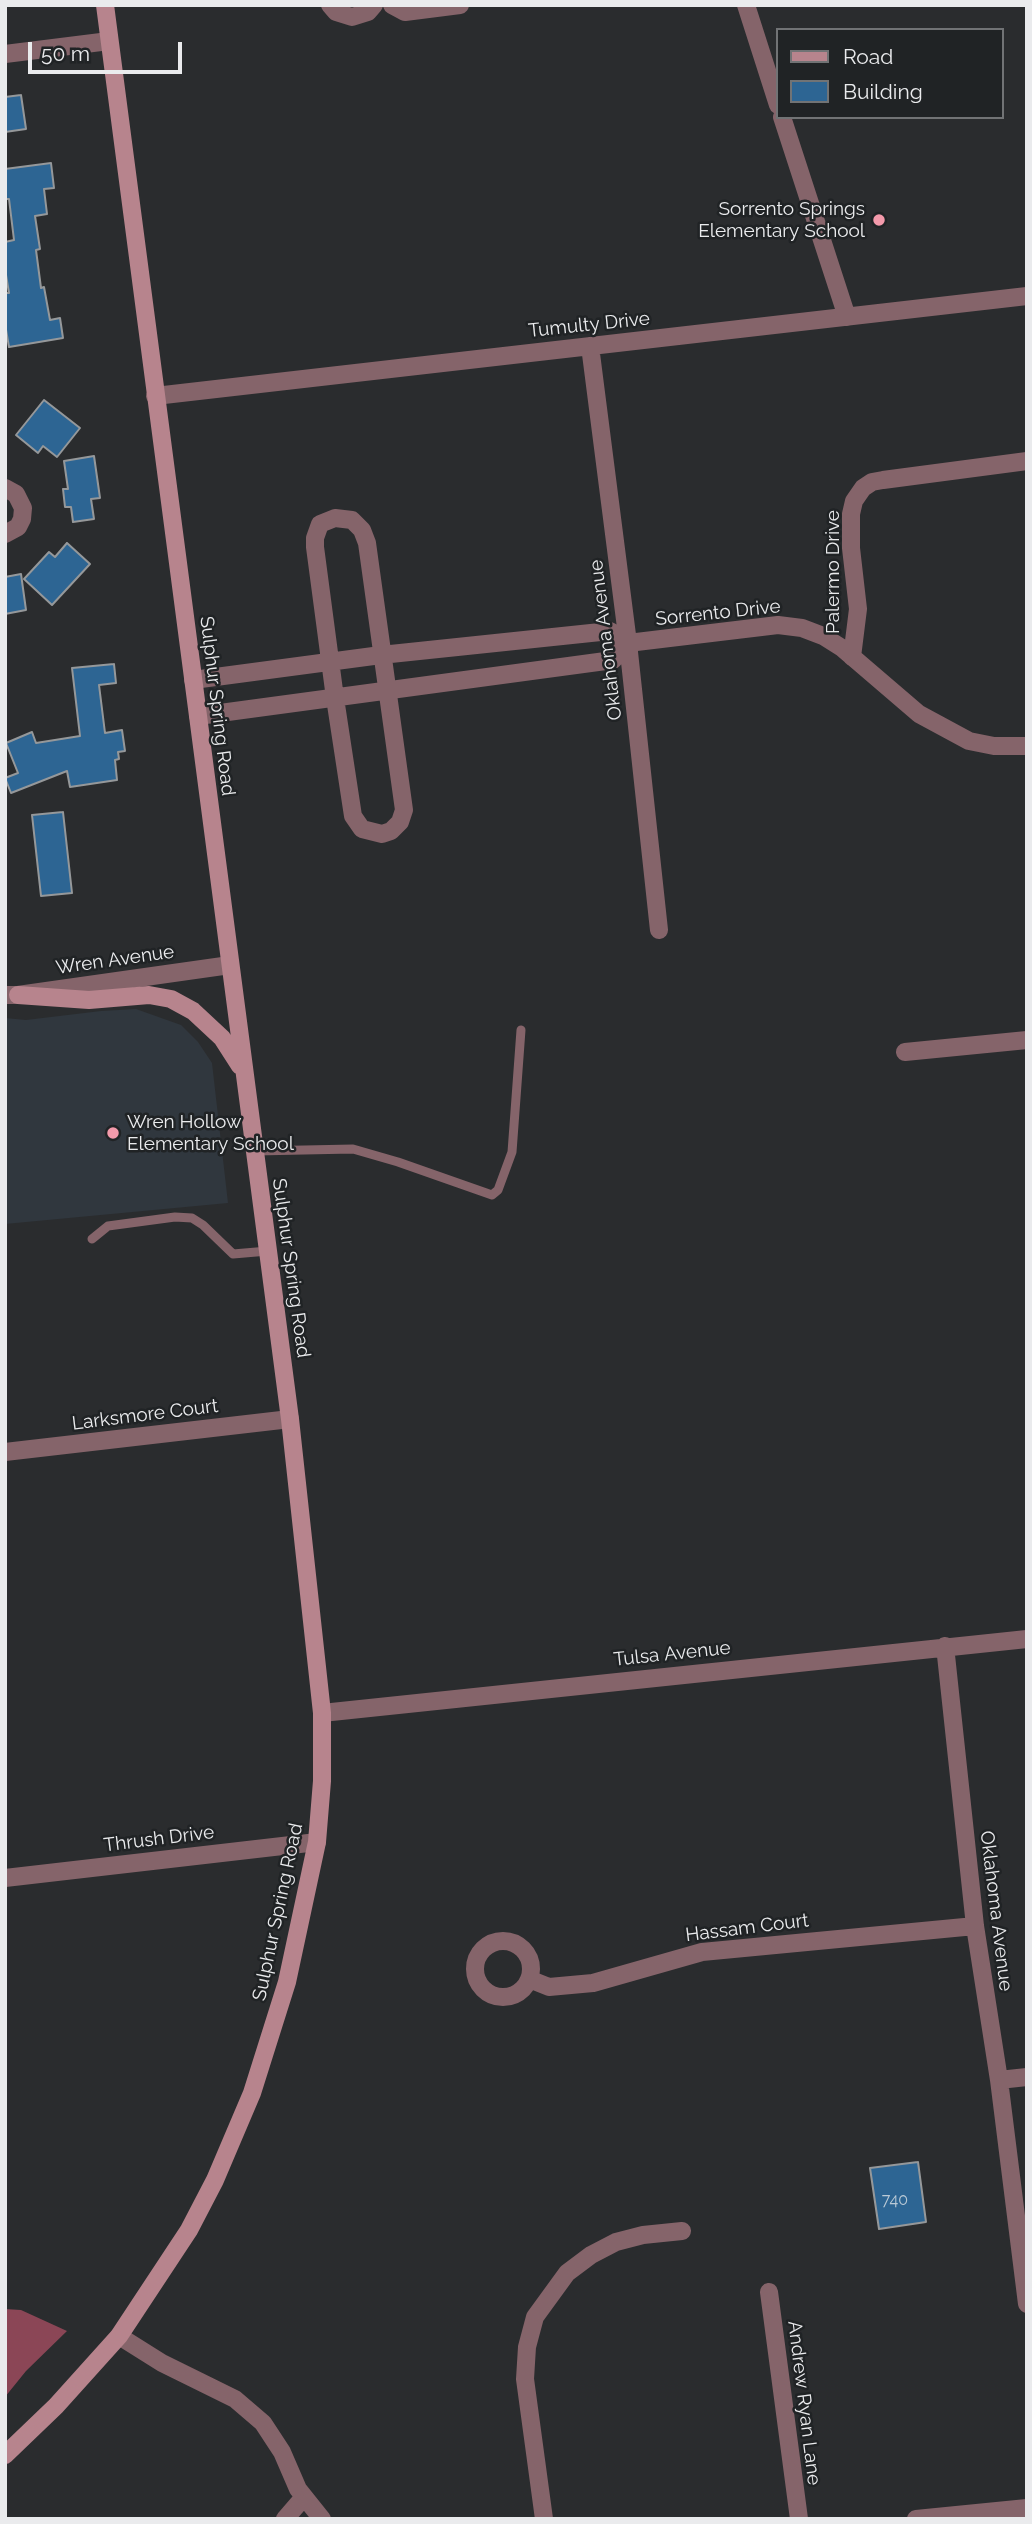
<!DOCTYPE html>
<style>
body{margin:0}
#map{position:relative;width:1032px;height:2524px;overflow:hidden;background:#2a2c2e;font-family:Raleway,sans-serif}
canvas{display:block}
.frame{position:absolute;inset:0;border:7px solid #eaebed;pointer-events:none}
.legend{position:absolute;left:776px;top:28px;width:228px;height:91px;box-sizing:border-box;background:#202325;border:2px solid #717375;margin:0;padding:9px 12px;list-style:none;font-size:21px;color:#eaebed}
.legend li{display:flex;align-items:center;gap:14px;height:35px}
.legend b{width:35px;border:2px solid #717375}
.scale{position:absolute;left:28px;top:42px;width:154px;height:32px;box-sizing:border-box;border:4px solid #eaebed;border-top:0;padding-left:9px;font-size:21px;line-height:24px;white-space:nowrap;color:#eaebed;-webkit-text-stroke:5px #202325;paint-order:stroke}
</style>
<div id="map">
<canvas width="1032" height="2524"></canvas>
<div class="frame"></div>
<ul class="legend">
<li><b style="height:9px;background:#b7848d"></b>Road</li>
<li><b style="height:19px;background:#2d6593"></b>Building</li>
</ul>
<div class="scale">50 m</div>
</div>
<script>
const context = document.querySelector('canvas').getContext('2d');
context.lineJoin = 'round';
function fill(path, color) {
  context.fillStyle = color;
  context.fill(path, 'evenodd');
}
function toPath(rows) {
  const path = new Path2D();
  for (const r of rows) {
    if (r.length === 3) {
      path.moveTo(r[0] + r[2], r[1]);
      path.arc(r[0], r[1], r[2], 0, 2 * Math.PI);
      continue;
    }
    path.moveTo(r[0], r[1]);
    for (let i = 2; i < r.length; i += 2) path.lineTo(r[i], r[i + 1]);
  }
  return path;
}
function strokePath(path, color, width, dash) {
  context.strokeStyle = color;
  context.lineWidth = width;
  context.lineCap = dash ? 'butt' : 'round';
  context.setLineDash(dash || []);
  context.stroke(path);
}
function drawText(font, color, halo, rows, align = 'center') {
  context.font = font + ' Raleway,sans-serif';
  context.lineWidth = 5;
  context.setLineDash([]);
  context.textBaseline = 'middle';
  context.strokeStyle = halo;
  context.fillStyle = color;
  for (const [text, x, y, turn = 0] of rows) {
    context.save();
    context.translate(x, y);
    context.rotate((+turn || 0) * Math.PI / 180);
    context.textAlign = isNaN(turn) ? turn : align;
    if (halo) context.strokeText(text, 0, 0);
    context.fillText(text, 0, 0);
    context.restore();
  }
}
fill(toPath([
 [136,1009,181,1025,198,1042,212,1063,228,1203,5,1224,5,1018,26,1020,101,1011]
]), '#30373e');
fill(toPath([
 [5,2309,21,2310,67,2331,26,2371,5,2397]
]), '#8b4656');
const building = toPath([
 [21,95,26,129,5,132,5,97,21,95],
 [51,163,54,188,44,189,47,214,35,216,40,249,36,250,41,288,44,287,50,320,60,318,63,338,9,347,5,324,5,293,9,293,5,269,5,242,14,240,9,199,5,199,5,169,51,163],
 [44,400,80,428,57,457,43,446,38,453,16,435,44,400],
 [94,456,100,498,91,499,94,519,73,522,71,507,65,507,63,489,68,489,64,461,94,456],
 [67,543,90,564,52,605,24,579,49,552,55,557,67,543],
 [21,574,26,610,5,614,5,577,21,574],
 [114,664,116,683,99,685,105,733,122,730,125,751,118,752,119,759,115,760,117,780,70,787,67,771,11,793,5,778,18,773,6,743,32,732,36,743,80,736,72,668,114,664],
 [63,812,72,893,41,896,32,815,63,812],
 [918,2162,926,2222,879,2229,870,2168,918,2162]
]);
fill(building, '#2d6593');
strokePath(building, '#95989a', 2);
strokePath(toPath([
 [255,1151,353,1149,398,1162,492,1195,498,1190,512,1152,521,1030],
 [92,1239,108,1226,175,1217,192,1218,203,1225,233,1254,268,1251]
]), '#85646a', 9);
strokePath(toPath([
 [330,5,336,12,352,17,368,12,374,5],
 [392,5,405,12,460,5],
 [746,5,778,105],
 [5,54,109,41],
 [782,117,847,317],
 [590,346,628,643,659,930],
 [155,396,1027,296],
 [5,488,16,494,23,508,22,519,18,527,5,534],
 [335,518,352,520,362,530,367,543,404,810,400,822,391,831,382,834,362,829,353,816,335,698,315,547,315,538,320,524,335,518],
 [852,657,858,609,851,548,851,514,854,501,863,488,872,482,883,480,1027,461],
 [193,680,381,655,610,631,628,643],
 [198,716,613,660,628,643,778,625,802,628,823,636,842,648,919,714,969,741,994,746,1027,746],
 [5,995,18,995,230,965],
 [905,1052,1027,1040],
 [5,1452,290,1419],
 [945,1646,975,1926,999,2080,1027,2304],
 [322,1713,1027,1639],
 [5,1878,317,1842],
 [503,1969,28],
 [529,1979,549,1987,593,1983,702,1952,975,1926],
 [999,2080,1027,2077],
 [769,2292,799,2519],
 [119,2336,162,2363,235,2399,263,2423,282,2452,298,2489,322,2519],
 [285,2519,304,2497],
 [544,2519,525,2379,527,2347,535,2317,567,2273,591,2255,616,2242,643,2235,682,2231],
 [916,2519,1027,2508]
]), '#85646a', 18);
strokePath(toPath([
 [18,995,89,1000,149,995,171,999,193,1011,222,1038,240,1066],
 [5,2455,56,2406,119,2336,189,2230,215,2180,252,2093,287,1982,317,1842,322,1781,322,1713,290,1419,105,5]
]), '#b7848d', 18);
for (const [x, y, r, color] of [
 [879,220,7,"#f39aab"],
 [113,1133,7,"#f39aab"]
]) {
  const dot = new Path2D();
  dot.arc(x, y, r, 0, 2 * Math.PI);
  context.fillStyle = color;
  context.fill(dot);
  strokePath(dot, '#202325', 2.5);
}
drawText('16px', '#bbcad6', null, [
 ["740",895,2200]
]);
drawText('19px', '#eaebed', '#202325', [
 ["Sorrento Springs",865,209],
 ["Elementary School",865,231],
 ["Wren Hollow",127,1122,"left"],
 ["Elementary School",127,1144,"left"]
], 'right');
drawText('19px', '#eaebed', '#202325', [
 ["Tumulty Drive",589,325,-6],
 ["Palermo Drive",833,572,-90],
 ["Sorrento Drive",718,613,-6],
 ["Oklahoma Avenue",606,640,-97],
 ["Sulphur Spring Road",217,706,83],
 ["Wren Avenue",115,960,-8],
 ["Sulphur Spring Road",291,1268,82],
 ["Larksmore Court",145,1415,-7],
 ["Tulsa Avenue",672,1654,-6],
 ["Thrush Drive",159,1839,-7],
 ["Oklahoma Avenue",996,1911,83],
 ["Sulphur Spring Road",278,1912,-78],
 ["Hassam Court",747,1928,-7],
 ["Andrew Ryan Lane",804,2403,83]
]);
</script>
